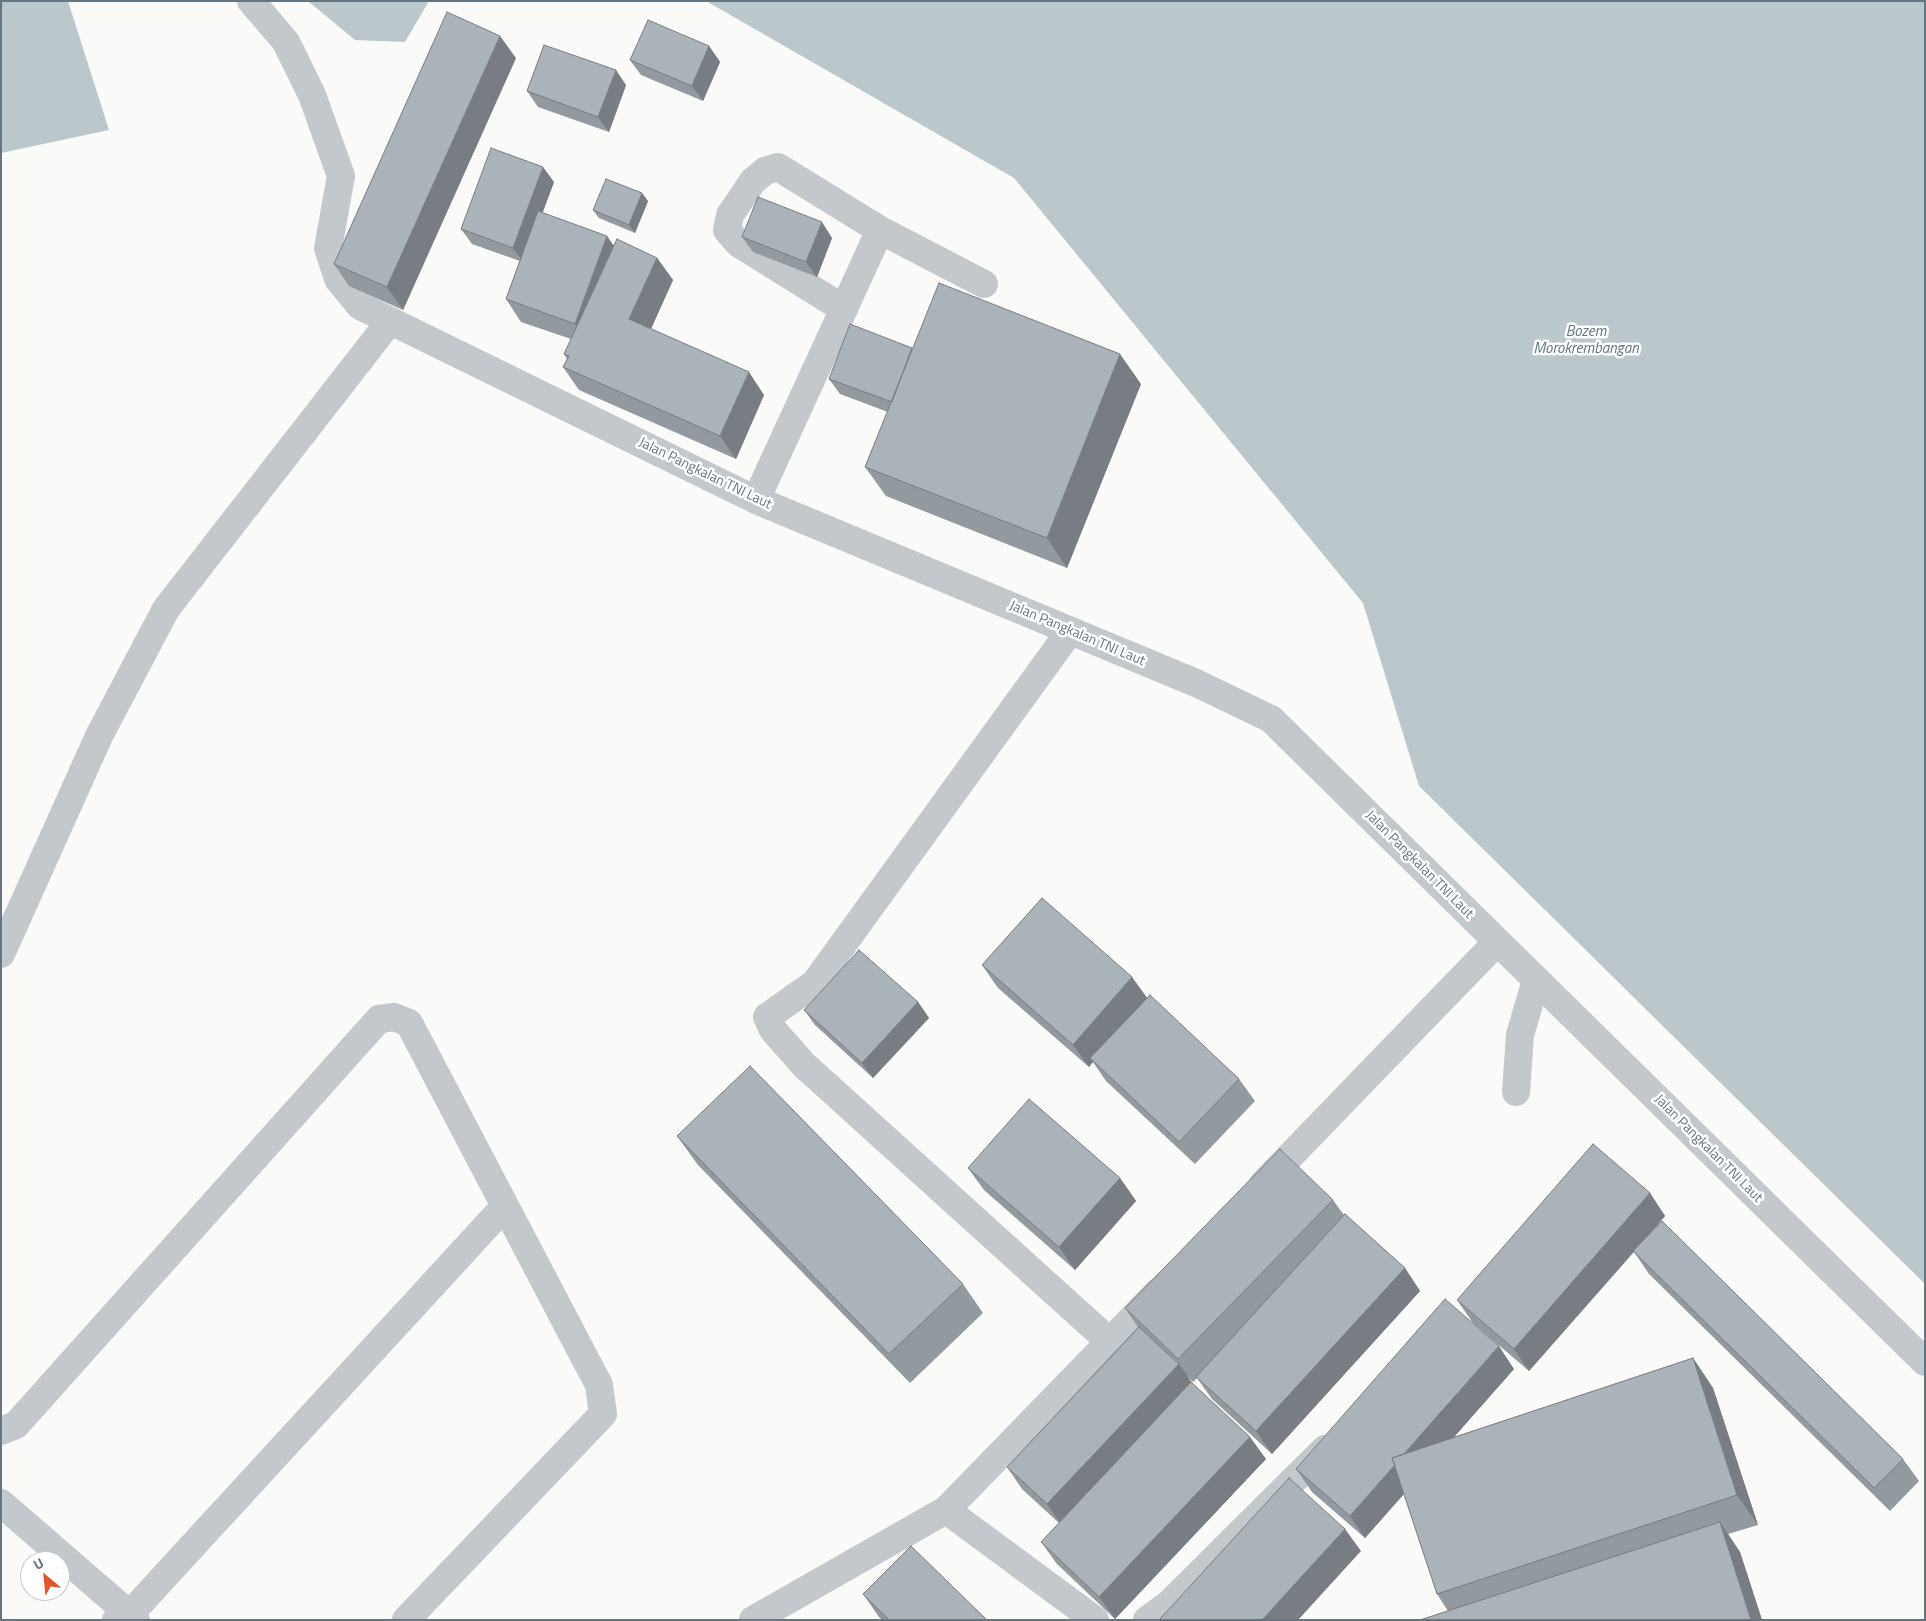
<!DOCTYPE html>
<style>
body{margin:0}
#map{position:relative;width:1926px;height:1621px;overflow:hidden;background:#fafaf8;font-family:"Titillium Web",sans-serif}
canvas{display:block}
.frame{position:absolute;inset:0;border:2px solid #657683;pointer-events:none}
.north{position:absolute;left:20px;top:1551px;width:50px;height:50px;box-sizing:border-box;background:#fff;border:1px solid #c1c8cd;border-radius:50%;rotate:332deg;font-size:14px;font-weight:700;line-height:20px;text-align:center;color:#657683}
.north::after{content:'';display:block;margin:auto;width:18px;height:22px;background:#e4572e;clip-path:polygon(50% 0,100% 100%,50% 72%,0 100%)}
</style>
<div id="map">
<canvas width="1926" height="1621"></canvas>
<div class="frame"></div>
<div class="north">U</div>
</div>
<script>
const context = document.querySelector('canvas').getContext('2d');
context.lineJoin = 'round';
function fill(path, color) {
  context.fillStyle = color;
  context.fill(path, 'evenodd');
}
function toPath(rows) {
  const path = new Path2D();
  for (const r of rows) {
    path.moveTo(r[0], r[1]);
    for (let i = 2; i < r.length; i += 2) path.lineTo(r[i], r[i + 1]);
  }
  return path;
}
function strokePath(path, color, width, dash) {
  context.strokeStyle = color;
  context.lineWidth = width;
  context.lineCap = dash ? 'butt' : 'round';
  context.setLineDash(dash || []);
  context.stroke(path);
}
function drawText(font, color, halo, rows, align = 'center') {
  context.font = font + ' "Titillium Web",sans-serif';
  context.lineWidth = 5;
  context.setLineDash([]);
  context.textBaseline = 'middle';
  context.strokeStyle = halo;
  context.fillStyle = color;
  for (const [text, x, y, turn = 0] of rows) {
    context.save();
    context.translate(x, y);
    context.rotate((+turn || 0) * Math.PI / 180);
    context.textAlign = isNaN(turn) ? turn : align;
    if (halo) context.strokeText(text, 0, 0);
    context.fillText(text, 0, 0);
    context.restore();
  }
}
fill(toPath([
 [1,1,68,1,109,130,1,153],
 [308,1,429,1,405,42,355,40],
 [706,1,1925,1,1925,1284,1419,786,1363,603,1014,178]
]), '#bbc7cb');
strokePath(toPath([
 [251,1,286,42,312,95,341,176,328,248,338,279,360,306,756,500,1196,683,1271,719,1925,1362],
 [844,309,738,243,727,230,730,215,753,181,765,171,778,167,880,230,984,284],
 [756,500,880,230],
 [1070,631,815,983,767,1017,773,1030,804,1065,1110,1342],
 [1,954,99,736,166,609,390,321],
 [1516,1092,1520,1035,1536,980],
 [1263,1184,1497,942],
 [1,1431,16,1425,379,1019,394,1017,409,1023,599,1385,603,1414,406,1620],
 [1,1503,136,1620],
 [946,1510,1095,1620],
 [116,1620,130,1614,505,1206],
 [753,1620,946,1510,1158,1292],
 [1147,1620,1169,1604,1325,1449]
]), '#c3c8cc', 28);
fill(toPath([
 [709,46,720,62,703,101,641,75,630,60],
 [516,58,403,310,349,286,334,264],
 [626,85,609,132,538,107,527,91],
 [554,182,542,213,614,245,657,258,673,280,651,329,764,395,736,459,579,390,563,367,567,359,564,354,571,339,521,322,506,299,520,261,472,244,461,229],
 [648,201,635,233,599,218,593,210],
 [742,237,832,238,817,277,753,252],
 [913,349,1141,384,1067,568,886,496,865,467,888,412,840,394,829,379],
 [982,965,1147,999,1239,1079,1255,1101,1195,1164,1106,1081,1093,1062,1089,1067,998,988],
 [918,1002,929,1018,873,1078,815,1025,804,1010],
 [677,1136,963,1284,983,1313,910,1383,698,1165],
 [968,1168,1120,1178,1136,1201,1075,1270,984,1190],
 [1650,1193,1665,1216,1643,1242,1903,1459,1919,1481,1890,1511,1649,1274,1634,1252,1529,1371,1473,1323,1457,1300],
 [1333,1200,1344,1215,1405,1268,1420,1291,1272,1454,1212,1399,1197,1378,1193,1382,1186,1375,1192,1383,1266,1459,1115,1619,1057,1564,1041,1542,1059,1523,1022,1489,1007,1467,1138,1327,1125,1308],
 [1693,1358,1713,1388,1758,1525,1728,1534,1740,1552,1762,1620,1420,1620,1448,1611,1437,1594,1404,1494,1365,1538,1312,1492,1296,1469,1514,1369,1454,1437],
 [863,1594,987,1620,882,1620,879,1617]
]), '#929a9f');
fill(toPath([
 [500,36,516,58,403,310,387,287],
 [709,46,720,62,703,101,692,86],
 [616,70,626,85,609,132,598,117],
 [543,167,554,182,524,263,513,248],
 [642,193,648,201,635,233,629,225],
 [822,222,832,238,817,277,806,262],
 [607,236,623,259,591,347,575,324],
 [657,258,673,280,645,342,629,319],
 [912,348,923,363,892,402],
 [1120,354,1141,384,1067,568,1047,538],
 [749,372,764,395,736,459,720,436],
 [1132,977,1148,999,1090,1058,1093,1062,1089,1067,1073,1045],
 [918,1002,929,1018,873,1078,862,1063],
 [1120,1178,1136,1201,1075,1270,1059,1247],
 [1650,1193,1665,1216,1529,1371,1514,1349],
 [1405,1268,1420,1291,1272,1454,1256,1431],
 [1499,1346,1514,1369,1365,1538,1350,1516],
 [1693,1358,1713,1388,1758,1525,1737,1495],
 [1179,1364,1195,1387,1063,1527,1047,1504],
 [1250,1437,1266,1459,1115,1619,1099,1597],
 [1720,1522,1740,1552,1762,1620,1751,1620],
 [1345,1529,1361,1551,1298,1620,1262,1620]
]), '#777d82');
const building = toPath([
 [447,12,500,36,387,287,334,264,447,12],
 [648,20,709,46,692,86,630,60,648,20],
 [544,45,616,70,598,117,527,91,544,45],
 [491,148,543,167,513,248,461,229,491,148],
 [606,179,642,193,629,225,593,210,606,179],
 [758,197,822,222,806,262,742,237,758,197],
 [538,211,607,236,575,324,506,299,538,211],
 [617,239,657,258,629,319,749,372,720,436,563,367,569,356,564,354,617,239],
 [939,283,1120,354,1047,538,865,467,939,283],
 [850,324,912,348,892,402,829,379,850,324],
 [1042,898,1132,977,1073,1045,982,965,1042,898],
 [859,950,918,1002,862,1063,804,1010,859,950],
 [1150,995,1239,1079,1179,1142,1090,1058,1150,995],
 [750,1066,963,1284,889,1354,677,1136,750,1066],
 [1029,1099,1120,1178,1059,1247,968,1168,1029,1099],
 [1593,1144,1650,1193,1514,1349,1457,1300,1593,1144],
 [1280,1149,1333,1200,1178,1359,1125,1308,1280,1149],
 [1345,1214,1405,1268,1256,1431,1196,1377,1345,1214],
 [1662,1221,1903,1459,1874,1488,1633,1251,1662,1221],
 [1445,1299,1499,1346,1404,1454,1392,1458,1395,1465,1350,1516,1296,1469,1445,1299],
 [1139,1327,1179,1364,1047,1504,1007,1467,1139,1327],
 [1693,1358,1737,1495,1437,1594,1392,1458,1693,1358],
 [1191,1382,1250,1437,1099,1597,1041,1542,1191,1382],
 [1289,1478,1345,1529,1262,1620,1159,1620,1289,1478],
 [1720,1522,1751,1620,1420,1620,1720,1522],
 [911,1546,987,1620,889,1620,863,1594,911,1546]
]);
fill(building, '#aab3b9');
strokePath(building, '#777d82', 1);
drawText('14px', '#657683', '#fff', [
 ["Jalan Pangkalan TNI Laut",705,474,26],
 ["Jalan Pangkalan TNI Laut",1077,634,23],
 ["Jalan Pangkalan TNI Laut",1419,865,45],
 ["Jalan Pangkalan TNI Laut",1708,1149,45]
]);
drawText('italic 15px', '#60757c', '#fff', [
 ["Bozem",1586,332],
 ["Morokrembangan",1586,349]
]);
</script>
